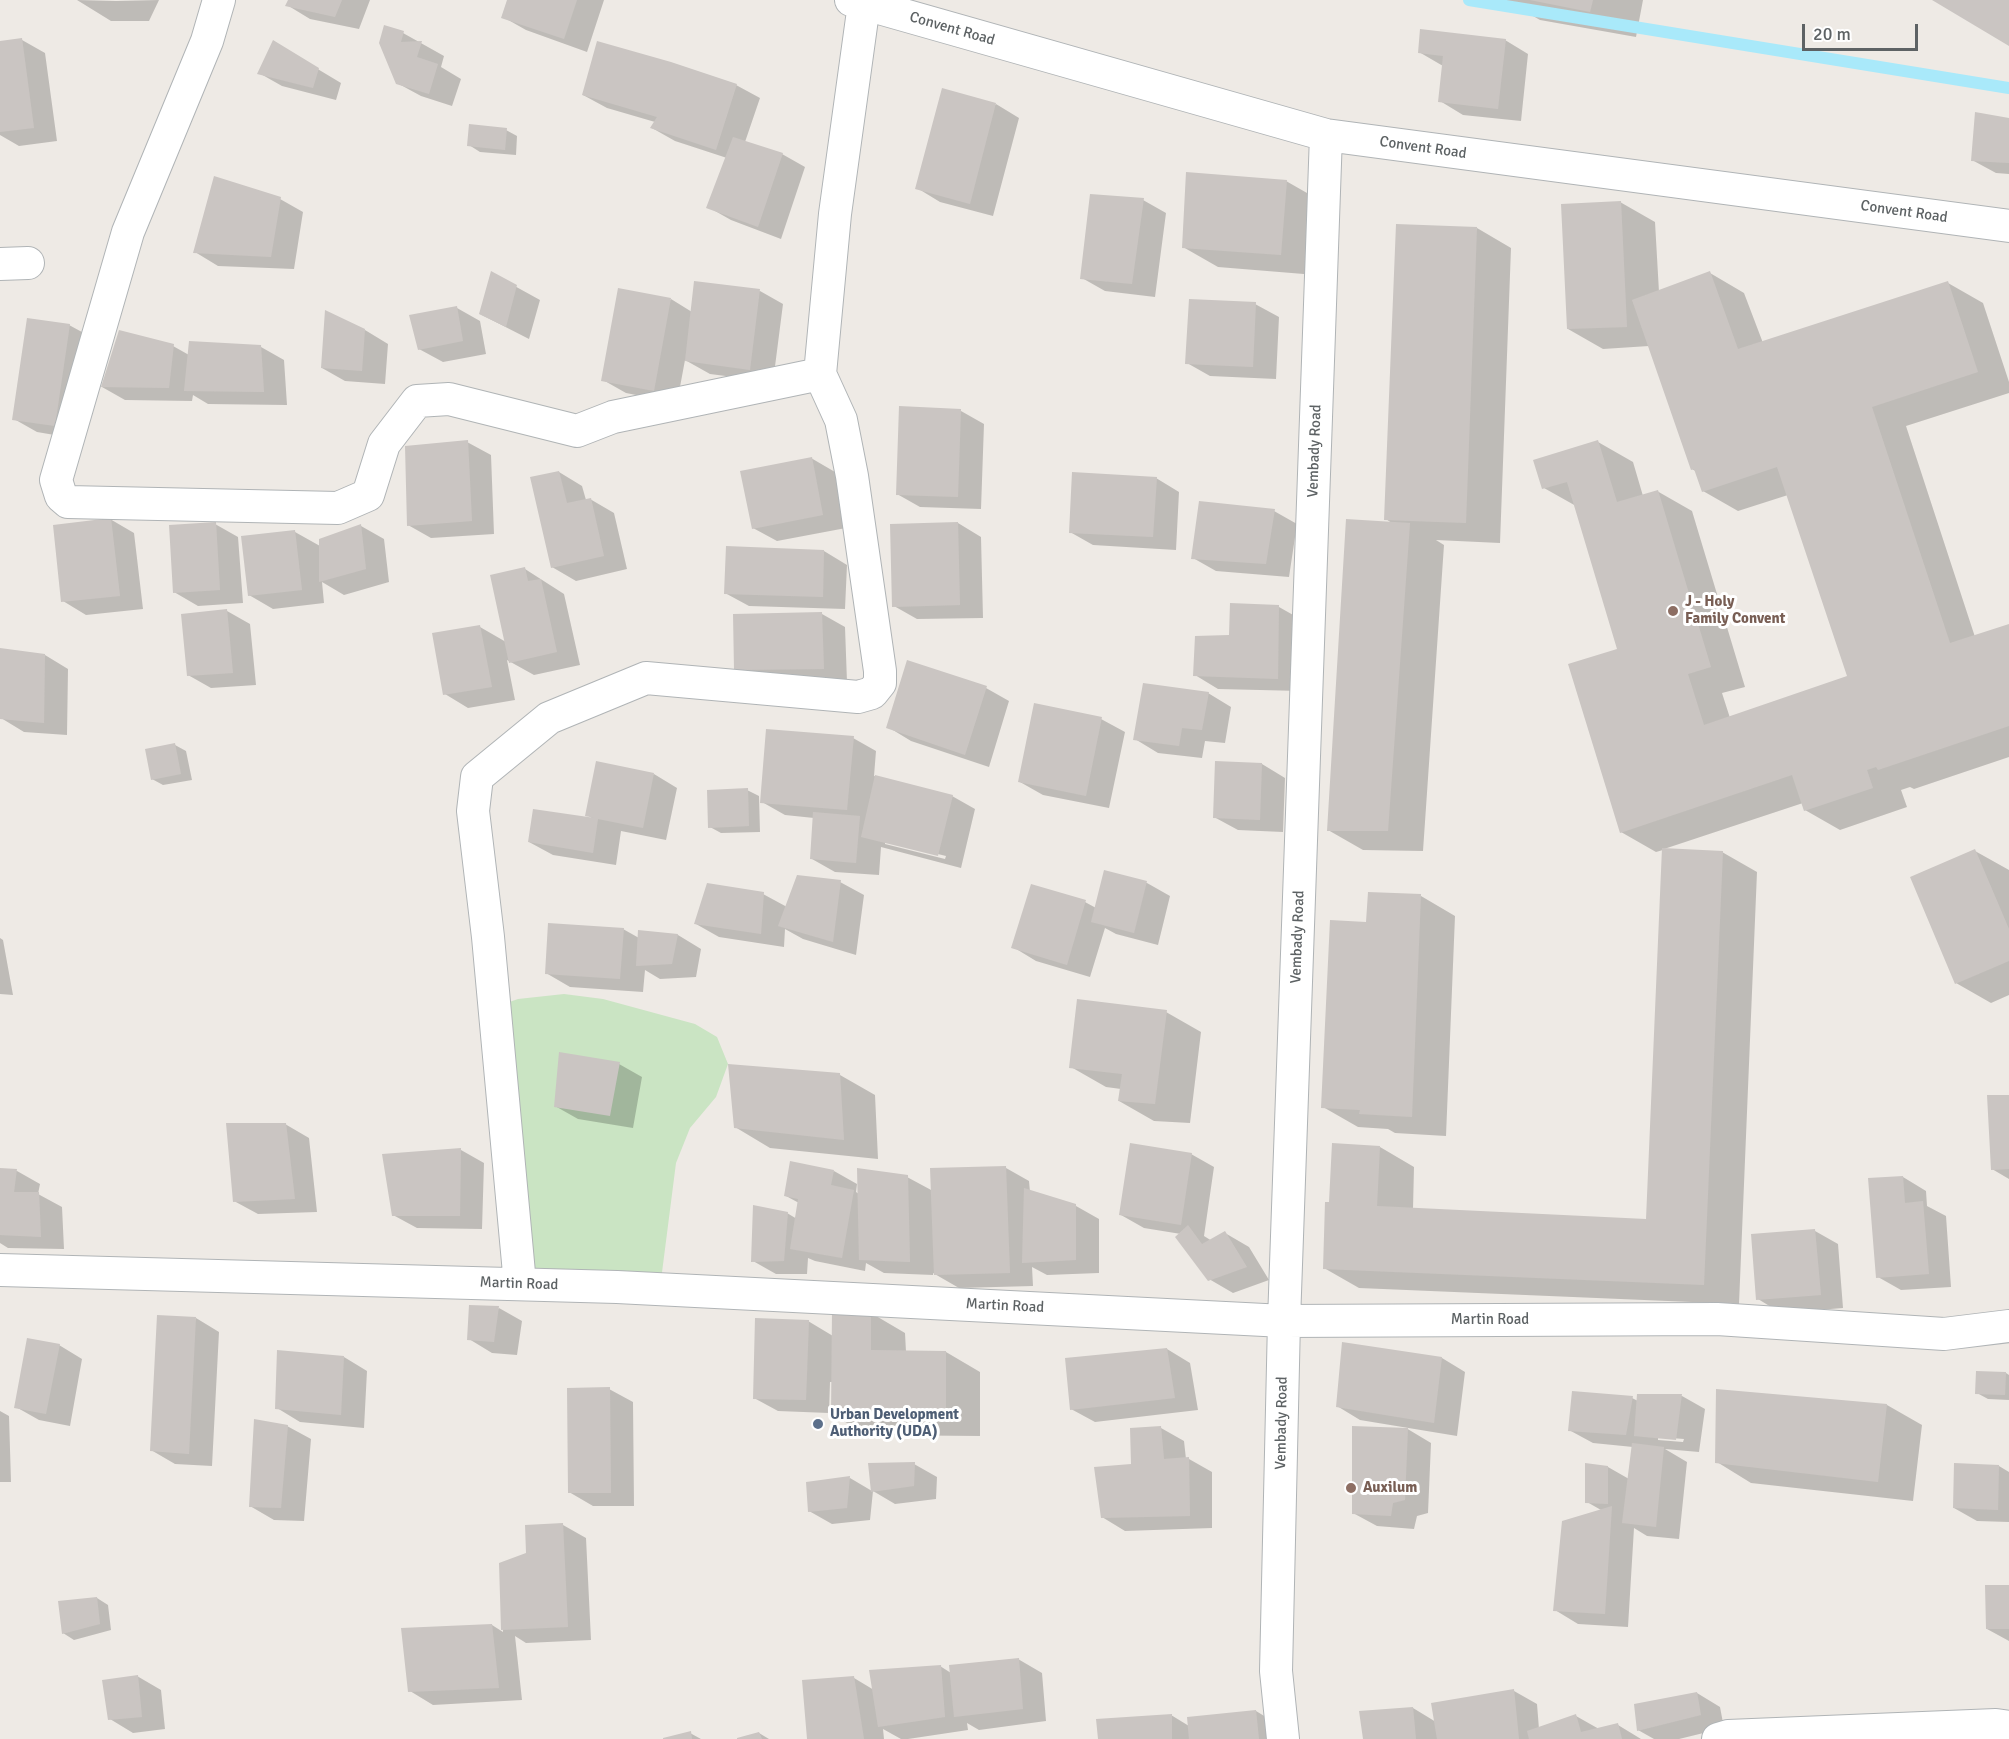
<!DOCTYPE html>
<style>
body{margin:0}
#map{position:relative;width:2009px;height:1739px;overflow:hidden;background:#eeeae5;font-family:Signika,sans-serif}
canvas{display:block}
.scale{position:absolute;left:1802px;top:24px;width:116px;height:27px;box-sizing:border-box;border:3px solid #5d6264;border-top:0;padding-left:8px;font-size:18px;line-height:21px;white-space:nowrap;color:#5d6264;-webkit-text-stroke:4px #fff;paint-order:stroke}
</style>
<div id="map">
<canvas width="2009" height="1739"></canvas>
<div class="scale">20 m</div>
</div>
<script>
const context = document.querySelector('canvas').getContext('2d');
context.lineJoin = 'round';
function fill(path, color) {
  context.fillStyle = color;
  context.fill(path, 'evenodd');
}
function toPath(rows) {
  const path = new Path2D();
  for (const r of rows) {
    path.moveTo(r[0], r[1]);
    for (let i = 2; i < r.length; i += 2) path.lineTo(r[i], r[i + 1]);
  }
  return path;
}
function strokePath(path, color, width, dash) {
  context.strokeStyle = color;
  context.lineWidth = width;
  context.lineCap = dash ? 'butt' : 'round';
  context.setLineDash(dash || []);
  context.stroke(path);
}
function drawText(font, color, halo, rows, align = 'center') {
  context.font = font + ' Signika,sans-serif';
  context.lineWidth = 6;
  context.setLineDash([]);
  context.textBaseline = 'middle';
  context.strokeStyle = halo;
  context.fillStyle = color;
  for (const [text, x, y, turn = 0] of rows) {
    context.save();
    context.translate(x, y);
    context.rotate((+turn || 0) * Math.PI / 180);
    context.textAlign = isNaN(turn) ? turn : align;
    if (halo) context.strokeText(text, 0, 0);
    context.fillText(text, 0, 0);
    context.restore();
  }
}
fill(toPath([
 [564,994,603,999,695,1024,717,1037,728,1064,716,1097,690,1128,676,1163,660,1288,520,1284,495,1007,518,999]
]), '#cae4c3');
fill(toPath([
 [77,0,116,1,159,0,149,21,111,21],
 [289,0,370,0,359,29,310,19,287,5],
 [508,0,604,0,587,52,526,30,503,17],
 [1505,0,1643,0,1636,37,1540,20],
 [403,33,444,56,441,67,461,79,452,106,421,96,397,83,380,43],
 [22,40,45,53,57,141,19,146,0,135,0,42],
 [1505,40,1528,54,1521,121,1463,115,1440,101,1443,66,1419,52],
 [296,56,341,83,336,100,282,86,259,73],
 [736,85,760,98,745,142,782,154,805,167,781,239,731,220,708,207,727,158,675,141,652,128,655,122,607,108,583,95],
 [996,104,1019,118,993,216,940,202,917,188],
 [2009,120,2009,174,1996,173,1972,160],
 [506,130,517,136,516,155,480,152,469,145],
 [1286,181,1321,201,1316,275,1218,267,1183,247],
 [280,199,303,212,294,269,218,266,195,252],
 [1143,200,1166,213,1155,297,1105,291,1082,278],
 [1620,202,1655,222,1659,292,1710,273,1744,293,1763,343,1948,283,1983,303,2009,382,2009,393,1906,426,1975,637,2009,626,2009,757,1914,789,1910,787,1901,790,1907,807,1840,830,1805,810,1803,803,1664,849,1722,852,1757,872,1739,1304,1359,1288,1324,1268,1330,1203,1380,1147,1414,1167,1413,1209,1647,1221,1663,850,1656,852,1621,832,1619,650,1576,506,1544,488,1598,442,1633,462,1643,496,1657,491,1692,511,1745,687,1722,693,1730,718,1849,677,1788,495,1738,511,1703,491,1697,472,1692,469,1649,346,1603,349,1568,329],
 [1477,228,1511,248,1500,543,1436,540,1444,545,1423,851,1363,850,1328,830,1393,524,1386,519],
 [491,273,540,300,529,339,480,314],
 [760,291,783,304,773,382,710,374,685,360,677,403,626,393,603,380,671,299,692,312],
 [1255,304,1279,317,1276,379,1210,376,1187,363],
 [457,308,480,321,486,354,443,362,419,349],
 [69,325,93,338,78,439,37,432,14,419],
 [365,330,388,344,385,384,345,381,322,368],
 [173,346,189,355,261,347,284,360,287,405,208,404,193,395,192,401,125,400,102,387],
 [900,408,961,411,984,424,981,509,920,507,897,494],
 [467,442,491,455,494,534,431,538,408,525],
 [811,458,835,472,846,528,777,541,753,528],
 [559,472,582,486,586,500,590,499,614,513,627,569,576,581,552,567],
 [1156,478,1179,492,1176,550,1093,545,1070,532],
 [1274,511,1297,524,1289,577,1216,571,1193,558],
 [110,519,134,533,143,609,86,615,63,601],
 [958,523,981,537,983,618,917,619,894,606],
 [215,524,238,537,243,603,198,606,174,592],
 [361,526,384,539,389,582,344,595,322,582,324,603,273,609,249,595,295,532,320,546],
 [824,551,847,565,845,609,749,606,725,593],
 [525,569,564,594,580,665,534,675,507,660,515,700,468,708,445,694,480,627,506,642],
 [1232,605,1279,607,1302,620,1301,691,1218,689,1195,675,1231,637],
 [227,611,250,624,256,685,211,688,188,675],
 [822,614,845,627,847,682,759,683,736,669],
 [45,655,68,669,67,735,24,732,1,718],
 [986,688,1009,701,989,767,911,741,888,727],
 [1208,693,1231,707,1225,743,1205,741,1202,758,1158,753,1135,739],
 [1101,719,1125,732,1109,808,1043,795,1020,782],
 [853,738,876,751,874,776,952,796,975,809,961,868,881,847,879,875,835,872,812,859,814,818,785,815,762,802],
 [885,841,946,856,945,859,885,844],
 [175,745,186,751,192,780,163,785,152,779],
 [1216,762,1262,764,1285,778,1283,832,1238,830,1214,817],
 [654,774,677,788,666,840,621,831,616,865,553,855,529,842,595,820,587,815],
 [747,790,759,796,760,832,721,833,710,827],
 [1975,851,2009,870,2009,995,1991,1003,1956,983],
 [1105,872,1147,883,1170,896,1158,945,1116,934,1105,928,1090,977,1036,961,1013,947,1085,902,1096,908],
 [840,882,864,895,856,955,803,939,785,929,784,947,719,937,696,924,763,894,787,907],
 [1421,896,1455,916,1446,1136,1395,1133,1388,1129,1358,1127,1323,1107,1368,923],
 [623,929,639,938,639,932,678,935,701,949,696,977,660,979,645,970,643,992,570,987,546,973],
 [0,938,3,940,13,995,0,994],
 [1166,1012,1201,1032,1190,1123,1154,1121,1119,1101,1121,1089,1106,1087,1071,1067],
 [619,1064,642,1077,633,1128,578,1119,555,1106],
 [840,1075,875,1095,878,1159,770,1148,735,1127],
 [2009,1096,2009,1179,1992,1169],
 [285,1124,309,1138,317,1212,258,1214,234,1201],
 [461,1150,484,1163,482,1229,417,1228,393,1215],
 [1191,1154,1214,1167,1204,1236,1212,1241,1225,1233,1249,1247,1269,1280,1233,1293,1209,1279,1181,1234,1144,1228,1121,1215],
 [1006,1168,1029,1181,1030,1192,1076,1206,1099,1219,1099,1273,1047,1275,1032,1267,1033,1286,959,1288,933,1273,933,1275,884,1273,866,1263,865,1271,815,1261,808,1258,807,1274,776,1274,753,1261,787,1213,797,1219,799,1203,786,1196,834,1171,857,1184,856,1192,859,1194,907,1177,933,1191],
 [0,1169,17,1171,40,1184,38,1194,62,1207,64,1249,8,1248,0,1243],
 [1903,1177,1926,1191,1927,1206,1946,1216,1951,1287,1901,1290,1878,1277],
 [1815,1231,1838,1244,1843,1308,1781,1313,1758,1299],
 [499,1308,522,1321,517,1355,492,1353,469,1339],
 [871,1313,905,1333,906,1352,946,1352,980,1372,980,1436,868,1435,833,1415,833,1382,830,1382,829,1413,778,1411,754,1398,808,1321,833,1336],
 [196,1318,219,1332,212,1466,175,1464,151,1450],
 [59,1345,82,1359,70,1426,39,1420,16,1407],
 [1167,1349,1190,1363,1198,1410,1095,1422,1071,1409],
 [344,1357,367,1371,364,1428,300,1422,277,1408],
 [1442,1358,1465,1372,1457,1436,1360,1420,1337,1406],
 [2006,1373,2009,1375,2009,1400,1988,1399,1977,1393],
 [609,1389,633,1402,634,1506,593,1506,569,1492],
 [1718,1390,1887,1405,1922,1425,1913,1501,1751,1483,1717,1462],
 [1639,1395,1682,1396,1705,1409,1699,1452,1665,1449,1687,1462,1679,1539,1647,1536,1634,1528,1628,1627,1578,1624,1555,1610,1601,1510,1587,1502,1608,1467,1629,1479,1633,1447,1593,1443,1569,1430,1632,1398,1638,1401],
 [1658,1437,1684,1439,1683,1442,1658,1440],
 [0,1411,9,1416,11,1482,0,1482],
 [287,1426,311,1439,304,1521,274,1520,250,1506],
 [1161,1428,1184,1441,1186,1459,1189,1459,1212,1472,1212,1528,1125,1531,1102,1517,1132,1465],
 [1406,1428,1431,1443,1428,1513,1417,1516,1414,1529,1377,1526,1353,1513],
 [914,1464,937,1477,936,1499,895,1504,873,1491,870,1520,832,1524,809,1511,850,1478,872,1491],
 [1999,1466,2009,1472,2009,1522,1977,1521,1954,1508],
 [563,1525,586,1538,591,1640,526,1643,515,1636,522,1700,433,1705,410,1691,492,1625,503,1632,500,1564,527,1554],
 [2009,1587,2009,1641,1987,1629],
 [97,1598,108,1605,111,1630,74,1640,63,1633,60,1602],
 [1018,1659,1042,1673,1046,1721,979,1730,967,1723,968,1730,908,1739,901,1739,883,1729,884,1739,809,1739,854,1678,874,1690,940,1666,951,1673],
 [137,1676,161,1690,165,1729,133,1733,110,1719],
 [1514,1691,1537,1704,1539,1729,1576,1716,1599,1729,1618,1725,1641,1739,1365,1739,1413,1708,1436,1722],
 [1697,1693,1720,1707,1724,1728,1679,1739,1654,1739,1638,1730],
 [1256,1711,1279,1725,1280,1739,1099,1739,1171,1715,1189,1726],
 [690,1733,701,1739,666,1739],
 [759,1733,769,1739,740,1739]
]), '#0003');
strokePath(toPath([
 [1469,0,2009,88]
]), '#a9e9fa', 12);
fill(toPath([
 [288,0,342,0,335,17,285,6],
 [507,0,577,0,564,39,501,18],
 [1530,0,1593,0,1590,12],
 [1932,0,2009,0,2009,46],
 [384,25,404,31,401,42,422,41,417,57,438,64,429,94,396,84,379,43],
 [1420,29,1506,39,1498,109,1438,102,1443,56,1418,53],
 [22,38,34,128,0,132,0,41],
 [273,40,319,68,313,88,257,74],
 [597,41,671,62,737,84,716,150,650,128,657,117,582,95],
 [942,88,996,103,970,204,915,189],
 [1975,112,2009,118,2009,163,1971,161],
 [469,124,507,128,505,150,467,146],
 [733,137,783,153,758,227,706,208],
 [1186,172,1287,180,1281,255,1182,248],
 [214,176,281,197,271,257,193,253],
 [1090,194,1144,198,1132,284,1080,279],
 [1621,201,1627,327,1567,329,1561,204],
 [1396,224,1477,227,1466,523,1384,520],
 [491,271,517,285,506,327,479,314],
 [1710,271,1738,349,1948,281,1978,372,1872,407,1950,643,2009,624,2009,726,1878,770,1876,767,1867,770,1873,788,1804,811,1792,775,1620,833,1568,664,1617,649,1567,482,1542,489,1533,460,1598,440,1617,502,1658,490,1711,667,1688,674,1704,725,1847,676,1777,467,1702,492,1694,469,1691,470,1632,300],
 [694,281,760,289,750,370,685,361],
 [618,288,671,298,654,391,601,381],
 [1189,299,1256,302,1253,367,1185,364],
 [457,306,463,341,418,350,409,315],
 [325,310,365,329,362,371,321,368],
 [27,318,70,324,55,426,12,420],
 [119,330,174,344,169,388,101,387],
 [189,341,261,345,264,392,184,391],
 [899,406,961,409,958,497,896,495],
 [468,440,472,521,407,526,405,446],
 [812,457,823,515,752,529,740,471],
 [559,471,567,503,591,498,604,556,551,568,530,477],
 [1072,472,1157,477,1153,537,1069,533],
 [1199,501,1275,509,1266,564,1191,559],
 [111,518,120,596,61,602,53,525],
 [1346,519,1410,523,1388,831,1327,831],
 [216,522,220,590,173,593,169,525],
 [958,522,960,605,892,607,890,524],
 [361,524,366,569,319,582,319,539],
 [295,530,302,590,248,596,241,536],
 [726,546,824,550,823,597,724,594],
 [525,567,528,581,541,579,557,652,509,663,490,575],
 [1230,603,1279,605,1278,679,1193,676,1195,636,1229,635],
 [227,609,233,673,187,676,181,614],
 [822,612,824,669,734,670,733,614],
 [480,625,492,687,443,695,432,633],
 [0,648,45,654,44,723,0,719],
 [907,660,987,686,965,755,886,728],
 [1143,683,1209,692,1202,730,1182,728,1179,746,1133,740],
 [1034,703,1102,717,1086,796,1018,782],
 [766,729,854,736,847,810,760,803],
 [175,743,181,774,151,780,145,749],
 [596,761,654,773,643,828,598,819,593,853,528,842,533,809,595,818,585,816],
 [1215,761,1262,763,1260,820,1213,818],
 [875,775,953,795,938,856,861,837],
 [748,788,749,826,708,828,707,790],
 [813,812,860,816,856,863,810,859],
 [1662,848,1723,851,1704,1285,1323,1269,1325,1202,1329,1202,1332,1143,1380,1146,1377,1206,1646,1219],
 [1975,849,2009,929,2009,961,1955,984,1910,877],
 [1104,870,1147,881,1134,933,1091,922],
 [797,875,841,880,833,942,778,926],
 [707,883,764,892,761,934,694,924],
 [1031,884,1086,900,1067,965,1011,948],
 [1368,892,1421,894,1412,1117,1359,1114,1360,1110,1321,1108,1330,920,1366,922],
 [548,923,624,928,620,979,545,974],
 [638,930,678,934,672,964,636,966],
 [1077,999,1167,1010,1155,1104,1118,1101,1122,1074,1069,1068],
 [559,1052,620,1062,610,1116,554,1107],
 [728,1064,840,1073,844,1140,734,1128],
 [1987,1095,2009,1095,2009,1169,1991,1170],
 [226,1123,286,1123,295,1199,233,1202],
 [1130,1143,1192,1153,1181,1225,1119,1215],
 [461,1148,460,1216,392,1216,382,1154],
 [790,1161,834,1170,831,1185,854,1190,842,1258,790,1249,798,1199,784,1196],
 [1006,1166,1010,1273,934,1275,930,1168],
 [0,1168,17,1169,14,1192,39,1192,41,1237,0,1235],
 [857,1168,908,1175,910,1262,859,1260],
 [1903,1176,1905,1203,1923,1201,1929,1274,1876,1278,1868,1178],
 [1024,1188,1076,1204,1076,1260,1022,1263],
 [753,1205,788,1212,784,1261,751,1262],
 [1188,1225,1202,1244,1225,1231,1247,1267,1208,1281,1175,1237],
 [1815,1229,1821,1295,1756,1300,1751,1234],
 [469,1305,499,1306,494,1342,467,1340],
 [832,1311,871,1311,871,1350,946,1351,946,1417,831,1416],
 [157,1315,196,1317,189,1454,150,1451],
 [755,1318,809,1320,806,1400,753,1399],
 [27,1338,60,1344,46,1414,14,1408],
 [1342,1342,1442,1357,1434,1423,1336,1407],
 [1167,1348,1175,1398,1070,1410,1065,1358],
 [277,1350,344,1356,341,1415,275,1409],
 [1976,1371,2006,1372,2005,1395,1975,1394],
 [610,1387,611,1493,568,1493,567,1388],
 [1716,1389,1887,1404,1878,1482,1715,1463],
 [1572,1391,1633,1396,1626,1435,1568,1431],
 [1637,1394,1682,1394,1676,1440,1634,1436],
 [254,1419,288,1425,281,1508,249,1507],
 [1161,1426,1164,1459,1189,1457,1190,1516,1101,1518,1094,1467,1131,1464,1130,1428],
 [1352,1426,1408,1428,1405,1500,1393,1503,1391,1516,1352,1514],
 [1632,1443,1664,1447,1656,1527,1622,1523],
 [915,1462,914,1486,871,1492,868,1463],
 [1585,1463,1608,1466,1608,1504,1585,1503],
 [1954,1463,1999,1465,1998,1510,1953,1508],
 [850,1476,847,1508,808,1512,806,1482],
 [1612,1506,1605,1614,1553,1611,1562,1521],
 [563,1523,568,1627,501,1630,499,1563,526,1553,525,1525],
 [1985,1585,2009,1585,2009,1629,1986,1629],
 [97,1597,100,1624,62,1634,58,1601],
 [492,1624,499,1688,408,1692,401,1628],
 [1019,1658,1023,1709,954,1717,949,1665],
 [941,1665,945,1717,878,1727,869,1670],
 [138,1675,142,1717,108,1720,102,1680],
 [854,1676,864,1739,807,1739,802,1680],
 [1514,1689,1519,1739,1437,1739,1431,1703],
 [1697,1692,1701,1715,1637,1731,1634,1704],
 [1413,1707,1416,1739,1363,1739,1359,1711],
 [1256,1710,1259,1739,1189,1739,1187,1717],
 [1172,1714,1172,1739,1098,1739,1096,1719],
 [1576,1714,1581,1732,1618,1723,1622,1739,1529,1739,1527,1731],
 [691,1731,692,1739,663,1739,663,1738],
 [759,1732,762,1739,737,1739,737,1738]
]), '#cac5c2');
const minor = toPath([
 [219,0,207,41,128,232,56,480,61,496,68,502,338,508,368,495,384,444,417,401,449,399,577,431,613,417,820,374],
 [851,0,1326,135,2009,226],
 [0,264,28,263],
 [0,1270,617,1287,1284,1321,1717,1319,1944,1334,2009,1326],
 [520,1284,488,937,473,811,477,777,549,718,646,678,858,697,872,693,880,683,880,671,852,476,841,420,820,374,835,214,864,4],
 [1283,1739,1276,1671,1284,1321,1326,135],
 [1718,1739,1728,1736,1996,1725,2009,1727]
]);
strokePath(minor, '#b0b4b6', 34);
strokePath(minor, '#fff', 32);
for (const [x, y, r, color] of [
 [1673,611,6,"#8d6e63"],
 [818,1424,6,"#5c6f8a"],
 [1351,1488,6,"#8d6e63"]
]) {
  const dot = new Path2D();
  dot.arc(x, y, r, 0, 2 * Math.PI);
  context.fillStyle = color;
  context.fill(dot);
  strokePath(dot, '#fff', 2);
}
drawText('15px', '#5d6264', '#fff', [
 ["Convent Road",952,29,16],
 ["Convent Road",1423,148,8],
 ["Convent Road",1904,212,8],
 ["Vembady Road",1315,451,-88],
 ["Vembady Road",1298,937,-88],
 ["Martin Road",519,1284,2],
 ["Martin Road",1005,1306,3],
 ["Martin Road",1490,1320],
 ["Vembady Road",1282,1423,-89]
]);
drawText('bold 15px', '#785e54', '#fff', [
 ["J - Holy",1685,602],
 ["Family Convent",1685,619],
 ["Auxilum",1363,1488]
], 'left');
drawText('bold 15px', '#4e5e75', '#fff', [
 ["Urban Development",830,1415],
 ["Authority (UDA)",830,1432]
], 'left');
</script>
